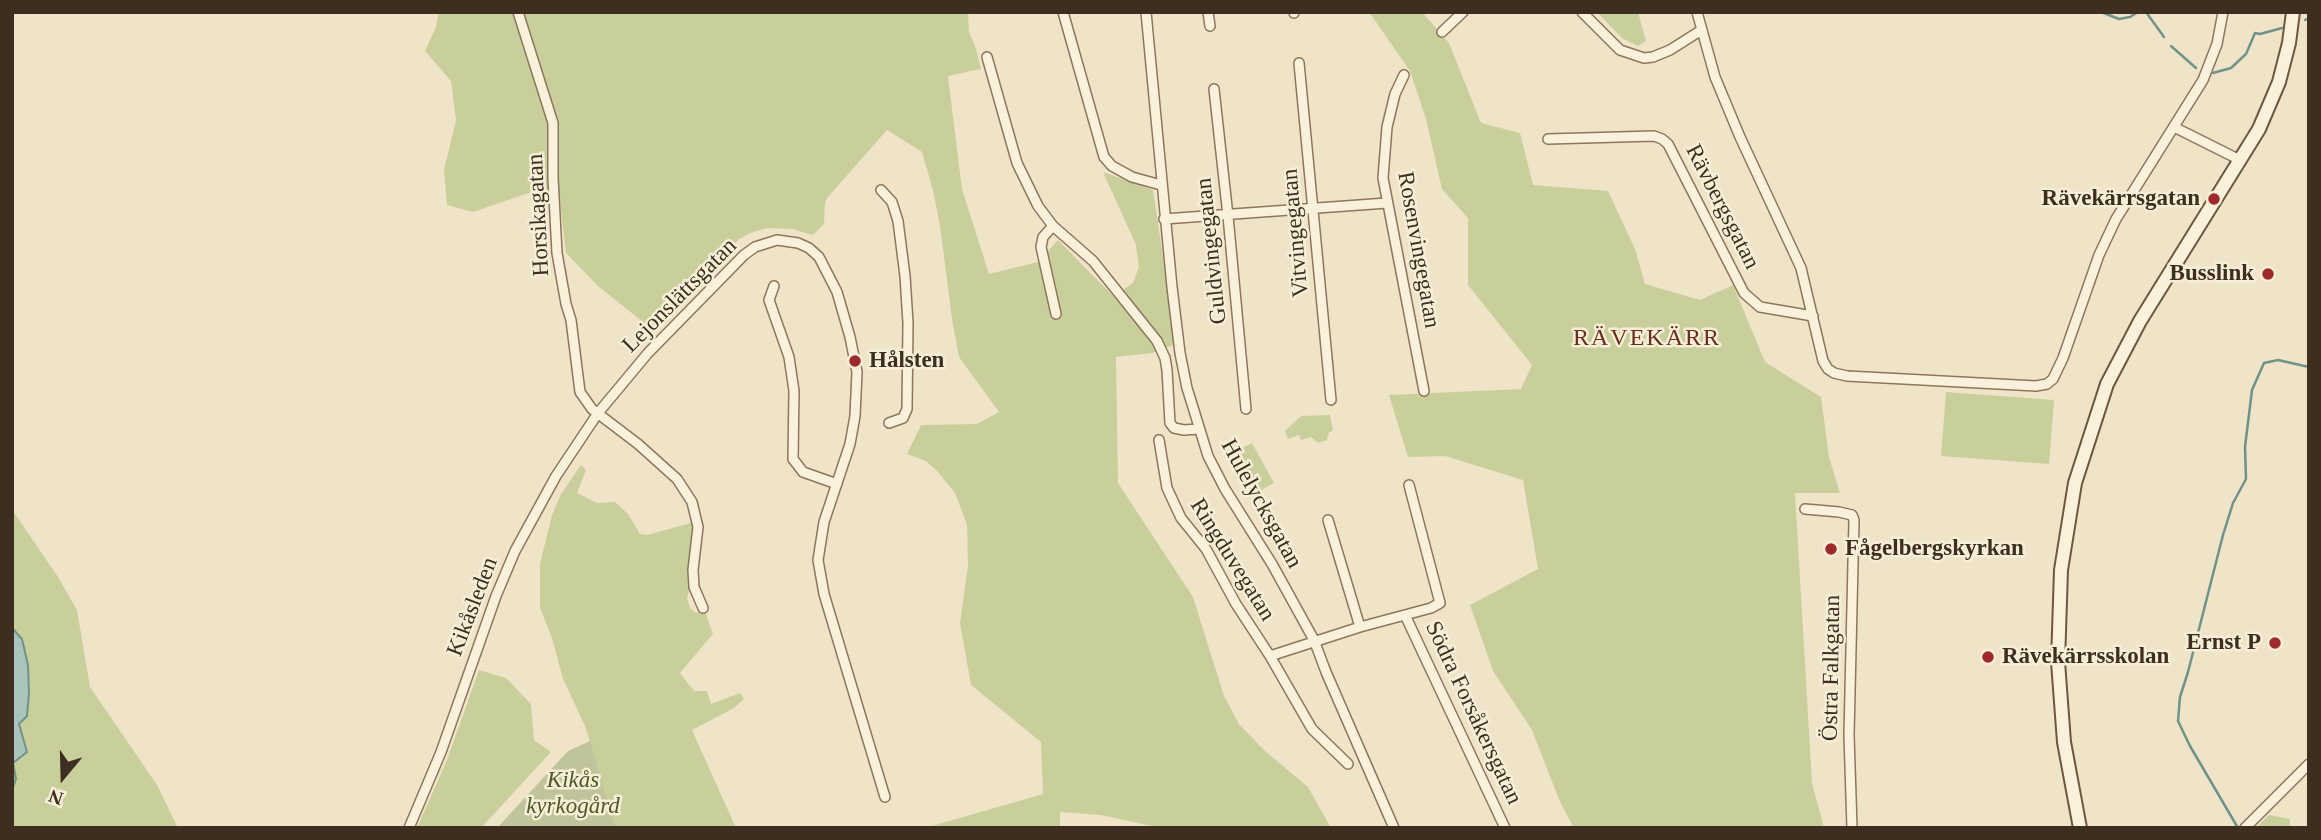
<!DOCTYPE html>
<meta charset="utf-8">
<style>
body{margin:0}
#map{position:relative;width:2321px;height:840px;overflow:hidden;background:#f0e4c8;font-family:"Times New Roman",serif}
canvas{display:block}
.frame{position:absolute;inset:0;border:14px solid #3d2e20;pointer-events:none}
.north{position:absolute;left:28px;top:742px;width:70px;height:70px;-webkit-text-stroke:5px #f7eed8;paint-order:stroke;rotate:199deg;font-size:19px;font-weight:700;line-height:28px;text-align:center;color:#3d2e20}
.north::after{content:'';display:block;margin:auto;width:24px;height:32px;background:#3d2e20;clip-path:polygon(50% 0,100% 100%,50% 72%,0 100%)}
</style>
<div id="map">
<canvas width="2321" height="840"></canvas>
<div class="frame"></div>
<div class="north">N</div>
</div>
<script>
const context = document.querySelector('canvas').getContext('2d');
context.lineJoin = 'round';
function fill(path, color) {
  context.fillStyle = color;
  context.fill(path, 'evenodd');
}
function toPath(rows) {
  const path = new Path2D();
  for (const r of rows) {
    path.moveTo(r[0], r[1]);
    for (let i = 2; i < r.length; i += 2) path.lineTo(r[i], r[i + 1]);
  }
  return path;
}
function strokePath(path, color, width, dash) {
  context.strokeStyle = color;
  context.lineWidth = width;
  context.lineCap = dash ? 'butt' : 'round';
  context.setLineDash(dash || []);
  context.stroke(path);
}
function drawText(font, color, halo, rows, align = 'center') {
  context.font = font + ' "Times New Roman",serif';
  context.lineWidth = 5;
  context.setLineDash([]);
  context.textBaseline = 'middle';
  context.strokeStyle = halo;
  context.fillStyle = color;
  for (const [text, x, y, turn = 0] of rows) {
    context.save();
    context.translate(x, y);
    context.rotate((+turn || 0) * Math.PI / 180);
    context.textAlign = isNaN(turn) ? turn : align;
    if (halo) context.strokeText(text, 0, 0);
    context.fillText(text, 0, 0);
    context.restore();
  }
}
fill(toPath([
 [439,12,968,12,969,32,976,49,981,69,948,76,962,189,989,274,1038,262,1058,240,1113,296,1133,283,1139,267,1136,245,1103,172,1153,190,1176,344,1152,353,1116,357,1118,483,1193,597,1224,696,1239,724,1265,751,1308,787,1331,828,1161,828,1101,815,1060,812,1060,828,925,828,1043,794,1041,742,971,685,960,623,968,566,967,525,955,493,937,471,926,461,907,454,921,425,977,424,999,412,959,357,952,319,940,226,933,190,922,152,887,130,827,198,825,204,824,224,813,235,792,229,767,228,750,233,738,240,653,330,598,286,566,253,559,192,543,188,473,212,447,205,444,170,456,120,451,81,425,51,436,27],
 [1369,12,1422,12,1449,43,1481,123,1520,133,1533,185,1608,191,1635,249,1645,284,1700,300,1733,285,1765,362,1821,397,1829,457,1840,493,1795,493,1812,783,1824,828,1574,828,1560,802,1532,730,1493,671,1470,605,1538,569,1523,480,1445,456,1408,457,1389,395,1521,389,1532,365,1468,285,1468,218,1442,189,1426,119,1410,71],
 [1597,12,1638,12,1646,41,1638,46,1622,38],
 [1946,392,2054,400,2049,464,1941,456],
 [1330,415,1333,431,1329,432,1327,440,1318,443,1311,437,1301,440,1299,435,1288,439,1285,431,1301,416],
 [1252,443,1274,483,1256,493,1234,452],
 [581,465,586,470,577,493,597,503,615,502,628,514,640,534,647,535,694,522,689,557,689,592,687,598,690,608,696,613,702,611,706,614,713,634,680,673,694,691,707,691,711,704,740,693,744,699,734,708,692,730,736,828,616,828,585,726,563,679,552,638,540,608,540,564,552,515,561,494],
 [12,506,13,511,58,577,77,610,90,687,157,785,178,828,13,828,12,790,16,779,12,763,28,665,22,639,12,628],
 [479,670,506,678,531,704,534,740,551,752,481,828,417,828,447,760],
 [2269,815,2290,819,2290,828,2256,828]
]), '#c9cf9b');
fill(toPath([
 [590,741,616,828,497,828,568,751]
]), '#bfc49a');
const water = toPath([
 [12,628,22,639,28,665,29,693,27,716,19,724,27,752,13,763,16,779,12,790,12,628]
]);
fill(water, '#a9c4bc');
strokePath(water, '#6f938a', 2);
strokePath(toPath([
 [2060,12,2076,12],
 [2101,12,2119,19,2130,17,2138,12],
 [2146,12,2164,37],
 [2305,20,2309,18],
 [2171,46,2196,68],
 [2213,73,2231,68,2246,54,2255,33,2260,34,2282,28],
 [2238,828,2190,746,2178,721,2180,697,2188,672,2223,535,2233,503,2246,479,2245,447,2252,390,2264,363,2278,360,2309,367]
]), '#6f938a', 2.5);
const street = toPath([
 [518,12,553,123,553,178,557,253,566,304,571,320,580,392,592,409,638,444,677,479,692,502,698,527,693,570,694,587,703,608],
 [1063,12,1104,157,1112,166,1132,177,1161,185],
 [1146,12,1172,287,1180,353,1187,388,1196,417,1208,456,1225,489,1272,564,1314,640,1326,672,1394,828],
 [1208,12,1210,26],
 [1294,12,1294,13],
 [1582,12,1620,50,1644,58,1653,57,1670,50,1700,31],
 [1697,12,1715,77,1740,137,1801,268,1823,361,1828,369,1834,373,1847,376,2036,386,2047,384,2053,379,2063,358,2099,255,2116,219,2203,80,2217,44,2223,12],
 [1442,32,1463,12],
 [987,57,1017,163,1038,206,1053,226,1093,261,1157,341,1165,358,1167,370,1170,423,1174,428,1184,430,1199,429],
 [1299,63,1331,400],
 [1404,75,1395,94,1387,127,1383,178,1424,391],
 [1214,89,1228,216,1246,409],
 [2174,127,2240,160],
 [1548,139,1654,136,1662,139,1668,144,1744,293,1760,307,1813,316],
 [881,190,892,202,898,221,905,276,908,323,907,409,903,418,889,423],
 [1164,219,1387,203],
 [1053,226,1043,237,1041,247,1056,314],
 [774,286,769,300,789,357,794,391,793,459,803,472,837,484],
 [1159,440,1167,488,1181,518,1206,549,1236,604,1270,656],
 [1805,509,1839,512,1852,515,1854,520,1849,735,1852,828],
 [1328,520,1360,627],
 [1405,615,1505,828],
 [1348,764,1312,729,1270,656,1360,627,1431,608,1440,603,1409,485],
 [409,828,441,752,496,596,515,551,556,476,598,413,648,353,744,255,755,247,777,240,798,243,809,248,819,257,837,292,850,337,857,372,855,416,850,444,824,522,818,560,824,594,885,797],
 [2245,828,2309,764]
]);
const secondary = toPath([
 [2080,828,2064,742,2058,662,2061,570,2075,483,2107,384,2140,321,2259,129,2279,82,2289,43,2293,12]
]);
strokePath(street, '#8d765c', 12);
strokePath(secondary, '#6f573f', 16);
strokePath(street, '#faf1dc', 9);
strokePath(secondary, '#faf1dc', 12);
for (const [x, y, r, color] of [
 [2214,199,7,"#9e2a2b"],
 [2268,274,7,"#9e2a2b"],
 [855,361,7,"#9e2a2b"],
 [1831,549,7,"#9e2a2b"],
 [2275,643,7,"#9e2a2b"],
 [1988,657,7,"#9e2a2b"]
]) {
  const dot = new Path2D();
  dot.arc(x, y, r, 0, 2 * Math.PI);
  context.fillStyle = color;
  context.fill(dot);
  strokePath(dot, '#f7eed8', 2.5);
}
drawText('bold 23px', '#3d2e20', '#f7eed8', [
 ["Rävekärrsgatan",2200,199],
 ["Busslink",2254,274],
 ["Hålsten",869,361,"left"],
 ["Fågelbergskyrkan",1845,549,"left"],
 ["Ernst P",2261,643],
 ["Rävekärrsskolan",2002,657,"left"]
], 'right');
drawText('23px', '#3d2e20', '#f7eed8', [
 ["Rävbergsgatan",1722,207,63],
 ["Horsikagatan",539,215,-93],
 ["Vitvingegatan",1296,233,-95],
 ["Rosenvingegatan",1418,250,80],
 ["Guldvingegatan",1212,251,-96],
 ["Lejonslättsgatan",680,296,-45],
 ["Hulelycksgatan",1261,504,61],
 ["Ringduvegatan",1232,560,58],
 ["Kikåsleden",473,607,-69],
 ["Östra Falkgatan",1832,668,-89],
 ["Södra Forsåkersgatan",1473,713,65]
]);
drawText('italic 23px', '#4d5a26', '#f7eed8', [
 ["Kikås",573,781],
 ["kyrkogård",573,807]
]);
context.letterSpacing = '2px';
drawText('24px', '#6b2e1e', '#f7eed8', [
 ["RÄVEKÄRR",1647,339]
]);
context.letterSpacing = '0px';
</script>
